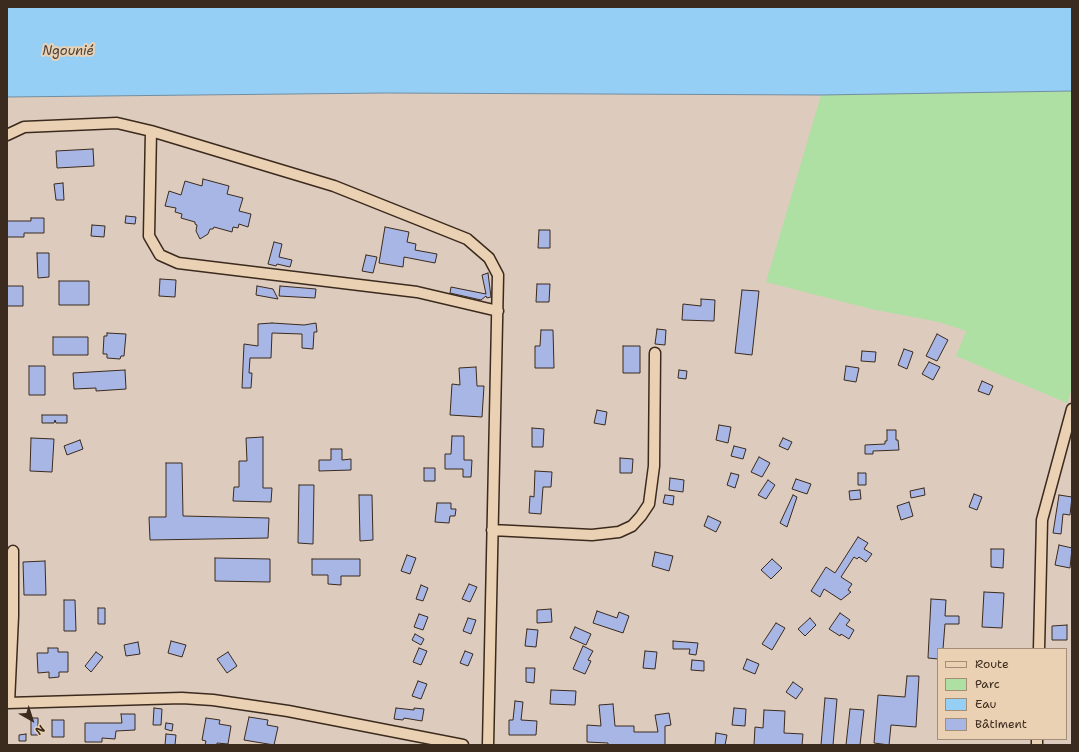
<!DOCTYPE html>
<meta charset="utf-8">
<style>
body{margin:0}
#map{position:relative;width:1079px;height:752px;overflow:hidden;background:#ddccbd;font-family:"Shantell Sans",sans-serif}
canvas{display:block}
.frame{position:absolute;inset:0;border:8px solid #3b2a1e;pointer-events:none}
.legend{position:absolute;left:937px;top:648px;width:130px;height:92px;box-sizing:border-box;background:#ebd1b3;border:1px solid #a58e77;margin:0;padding:5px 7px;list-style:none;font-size:12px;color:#3b2a1e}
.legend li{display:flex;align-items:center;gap:8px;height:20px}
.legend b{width:20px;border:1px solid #a58e77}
.north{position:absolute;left:12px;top:700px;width:40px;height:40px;-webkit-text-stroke:3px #ebd1b3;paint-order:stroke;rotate:141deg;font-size:11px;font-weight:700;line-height:16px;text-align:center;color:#3b2a1e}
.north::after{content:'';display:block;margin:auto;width:14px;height:18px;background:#3b2a1e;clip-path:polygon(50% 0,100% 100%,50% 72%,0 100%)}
</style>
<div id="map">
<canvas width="1079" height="752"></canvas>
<div class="frame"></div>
<ul class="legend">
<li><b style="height:5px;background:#ebd1b3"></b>Route</li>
<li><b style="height:11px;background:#ade0a2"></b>Parc</li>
<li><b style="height:11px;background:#96cff6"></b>Eau</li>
<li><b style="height:11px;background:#a7b6e5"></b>Bâtiment</li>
</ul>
<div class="north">N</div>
</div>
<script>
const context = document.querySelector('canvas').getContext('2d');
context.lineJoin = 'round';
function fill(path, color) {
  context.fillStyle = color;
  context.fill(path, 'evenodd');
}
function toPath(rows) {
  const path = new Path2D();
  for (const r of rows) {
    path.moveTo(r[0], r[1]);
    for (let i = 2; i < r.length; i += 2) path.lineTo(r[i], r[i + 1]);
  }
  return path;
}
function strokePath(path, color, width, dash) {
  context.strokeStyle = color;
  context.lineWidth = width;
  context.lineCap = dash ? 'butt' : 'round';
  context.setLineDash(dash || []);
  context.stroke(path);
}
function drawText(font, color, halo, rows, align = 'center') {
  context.font = font + ' "Shantell Sans",sans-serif';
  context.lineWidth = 4;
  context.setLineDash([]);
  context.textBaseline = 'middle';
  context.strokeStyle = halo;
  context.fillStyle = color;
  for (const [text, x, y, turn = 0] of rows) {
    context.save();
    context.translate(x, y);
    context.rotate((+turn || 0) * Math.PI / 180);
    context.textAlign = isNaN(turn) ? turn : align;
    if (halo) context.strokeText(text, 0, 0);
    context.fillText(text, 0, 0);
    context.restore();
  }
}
fill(toPath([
 [1072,91,1072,387,1067,403,956,356,966,331,939,322,871,309,766,282,821,95]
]), '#ade0a2');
const water = toPath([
 [7,7,1072,7,1072,91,821,95,385,93,7,97,7,7]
]);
fill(water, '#96cff6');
strokePath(water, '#728da0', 1);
const building = toPath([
 [93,149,94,166,57,168,56,151,93,149],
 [203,179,229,186,227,194,243,198,239,211,251,214,248,227,239,224,238,228,233,227,232,232,214,227,213,229,210,229,208,234,200,239,196,231,197,225,195,224,195,222,181,218,182,214,175,212,176,208,165,206,169,191,181,195,185,181,202,186,203,179],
 [63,183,64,200,56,200,54,184,63,183],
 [126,216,136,217,135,224,125,223,126,216],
 [31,218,44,218,44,233,24,233,24,237,7,237,7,221,31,221,31,218],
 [92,225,105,226,104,237,91,236,92,225],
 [385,227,409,232,407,242,416,244,415,250,437,254,435,263,404,257,403,267,379,263,385,227],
 [539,230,550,230,550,248,538,248,539,230],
 [274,242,282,244,279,257,292,260,290,267,277,264,276,266,268,264,274,242],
 [37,253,49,253,49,277,38,278,37,253],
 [366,255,377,257,373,273,362,271,366,255],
 [488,273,491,297,487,298,486,296,481,300,450,293,451,287,486,294,482,275,488,273],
 [160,279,176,280,175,297,159,296,160,279],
 [59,281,89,281,89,305,59,305,59,281],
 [537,284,550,284,549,302,536,302,537,284],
 [7,286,23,286,23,306,7,306,7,286],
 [257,286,273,289,278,299,256,295,257,286],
 [280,286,316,289,315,298,279,296,280,286],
 [742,290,759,291,752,355,735,353,742,290],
 [701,299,715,300,714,321,682,320,683,304,701,306,701,299],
 [272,323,304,325,316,323,317,332,314,332,313,349,302,348,302,334,272,333,271,358,250,358,249,373,252,373,251,388,242,388,244,344,258,346,258,324,272,323],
 [657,329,666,330,665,345,655,344,657,329],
 [541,330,553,330,554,368,535,368,535,346,540,346,541,330],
 [107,333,126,334,124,356,121,356,120,359,107,358,107,354,103,354,104,336,107,336,107,333],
 [937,334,948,340,937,361,926,356,937,334],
 [53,337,88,337,88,355,53,355,53,337],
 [623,346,640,346,640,373,623,373,623,346],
 [904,349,913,352,907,369,898,365,904,349],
 [862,351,876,352,875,362,861,361,862,351],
 [929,362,940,367,933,380,922,374,929,362],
 [29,366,45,366,45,395,29,395,29,366],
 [846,366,859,368,856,382,844,380,846,366],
 [476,367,477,386,484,386,482,417,450,415,452,384,460,385,459,368,476,367],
 [125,370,126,389,96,391,96,388,74,389,73,373,125,370],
 [679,370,687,371,686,379,678,378,679,370],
 [982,381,993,386,989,395,978,391,982,381],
 [597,410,607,412,605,425,594,423,597,410],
 [42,415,67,415,67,423,56,423,55,420,54,423,42,423,42,415],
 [719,425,731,427,728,443,716,440,719,425],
 [532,428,544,429,543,447,532,447,532,428],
 [887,430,896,430,896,440,898,440,899,450,873,451,873,454,865,454,865,445,885,444,885,441,887,441,887,430],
 [452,436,464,436,464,460,472,460,471,477,463,477,463,469,445,469,445,454,451,454,452,436],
 [263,437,263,488,272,488,271,502,233,501,234,487,239,487,239,461,247,461,246,438,263,437],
 [31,438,54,439,52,472,30,471,31,438],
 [783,438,792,442,788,450,779,446,783,438],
 [80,440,83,449,67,455,64,446,80,440],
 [734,446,746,449,743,459,731,456,734,446],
 [331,449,342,449,342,460,351,459,351,470,319,471,319,460,331,460,331,449],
 [759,457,770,463,762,477,751,472,759,457],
 [620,458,633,459,632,473,620,473,620,458],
 [166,463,182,463,183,516,269,518,268,538,150,540,149,517,166,517,166,463],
 [424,468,435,468,435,481,424,481,424,468],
 [535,471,552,472,551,487,543,487,541,514,529,513,530,496,534,497,535,471],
 [731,473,739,475,735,488,727,485,731,473],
 [858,473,866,473,866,485,858,485,858,473],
 [670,478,684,480,683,492,669,490,670,478],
 [796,479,811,484,807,494,792,489,796,479],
 [768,480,775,485,766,499,758,495,768,480],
 [299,485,314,485,313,544,298,543,299,485],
 [924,488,925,495,911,498,910,491,924,488],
 [860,490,861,499,850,500,849,491,860,490],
 [974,494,982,497,977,510,969,507,974,494],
 [359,495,372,495,373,540,360,541,359,495],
 [665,495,674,496,673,505,663,503,665,495],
 [793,495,797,497,787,527,780,523,793,495],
 [1059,495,1072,497,1070,515,1063,514,1061,534,1053,533,1059,495],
 [909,502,913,516,901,520,897,506,909,502],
 [437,503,451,503,451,509,456,509,455,516,450,516,449,523,435,522,437,503],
 [708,516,721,522,716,532,704,526,708,516],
 [858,537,868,543,864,549,872,554,866,562,859,557,857,559,854,557,841,577,852,584,848,590,851,592,841,600,824,589,820,597,811,591,826,567,835,573,858,537],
 [1059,545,1072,548,1070,568,1055,565,1059,545],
 [991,549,1004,549,1003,568,991,567,991,549],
 [655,552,673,556,669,571,652,566,655,552],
 [407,555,416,558,410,574,401,571,407,555],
 [215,558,270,559,270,582,215,581,215,558],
 [312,559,360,559,360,576,341,576,341,585,328,584,328,575,312,575,312,559],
 [772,559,782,568,771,579,761,570,772,559],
 [45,561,46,595,24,595,23,562,45,561],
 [469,584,477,587,470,602,462,599,469,584],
 [421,585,428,588,423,601,416,599,421,585],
 [984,592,1004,593,1002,628,982,627,984,592],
 [931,599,946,600,945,616,959,616,959,624,945,624,943,649,938,649,938,659,928,658,931,599],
 [64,600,75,600,76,631,64,631,64,600],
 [98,608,105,608,105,624,98,624,98,608],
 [551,609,552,622,537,623,537,610,551,609],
 [597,611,617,618,619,612,629,616,623,633,593,623,597,611],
 [840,613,850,620,846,625,854,630,849,639,841,634,840,636,829,629,840,613],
 [419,614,428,617,423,630,414,627,419,614],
 [468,618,476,620,471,634,463,631,468,618],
 [810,618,816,625,805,636,798,629,810,618],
 [776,623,785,628,772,650,762,644,776,623],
 [1067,625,1067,640,1052,640,1052,626,1067,625],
 [575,627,591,634,586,645,570,638,575,627],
 [527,629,538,630,536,647,525,646,527,629],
 [415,634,424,639,421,645,412,640,415,634],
 [171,641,186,645,182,657,168,653,171,641],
 [673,641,698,643,696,655,689,654,690,649,673,649,673,641],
 [138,642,140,654,126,656,124,645,138,642],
 [583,646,593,651,588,660,591,661,585,674,573,669,583,646],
 [48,648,58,648,58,652,68,652,68,672,59,672,59,677,49,678,49,672,38,673,37,653,48,653,48,648],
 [419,648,427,651,421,665,413,662,419,648],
 [465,651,473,654,468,666,460,663,465,651],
 [645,651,657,652,655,669,643,668,645,651],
 [96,652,103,657,91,672,85,666,96,652],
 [228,652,237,666,227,673,217,659,228,652],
 [747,659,759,664,755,674,743,669,747,659],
 [692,660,704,661,704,671,691,670,692,660],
 [526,668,535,668,534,683,526,682,526,668],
 [907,676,919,676,916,727,891,725,889,745,874,743,878,695,905,697,907,676],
 [418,681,427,684,421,699,412,696,418,681],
 [793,682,803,689,796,699,786,692,793,682],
 [551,690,576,691,575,705,550,704,551,690],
 [825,698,837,699,833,745,821,745,825,698],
 [515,701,523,702,521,720,537,721,536,735,509,735,509,720,513,720,515,701],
 [613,704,615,726,634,726,634,732,658,732,655,715,669,713,671,725,665,726,665,745,608,745,608,743,587,742,587,725,601,726,599,705,613,704],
 [154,708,162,709,161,725,153,725,154,708],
 [396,708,414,710,414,708,424,709,422,721,404,718,403,720,394,719,396,708],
 [734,708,746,709,745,726,732,725,734,708],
 [850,709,864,710,860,745,846,745,850,709],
 [764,710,785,711,784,733,803,734,802,745,754,745,755,727,763,728,764,710],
 [121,714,135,714,135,730,116,731,115,739,102,738,102,742,85,742,85,723,122,723,121,714],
 [249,717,268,720,267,725,278,727,274,745,244,740,249,717],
 [31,718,38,718,38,735,31,735,31,718],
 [206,718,220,720,219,724,231,726,228,744,217,743,217,745,205,745,206,741,202,740,206,718],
 [52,720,64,720,64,737,52,737,52,720],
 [166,723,173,724,172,731,165,729,166,723],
 [716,733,727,735,725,745,715,745,716,733],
 [26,734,26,741,19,741,19,735,26,734],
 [166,734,176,735,175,745,165,745,166,734]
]);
fill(building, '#a7b6e5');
strokePath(building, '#3b2a1e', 1);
const street = toPath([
 [151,131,149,236,160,255,178,263,417,292,498,311],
 [7,135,24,127,117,123,151,131,334,186,467,239,489,258,498,275,488,745],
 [492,530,592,535,619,532,632,526,641,516,649,504,654,466,655,353],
 [1039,649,1042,520,1072,409],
 [7,703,182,698,213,700,288,711,463,745],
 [9,703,13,616,13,551],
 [1037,745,1037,739]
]);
strokePath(street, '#3b2a1e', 13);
strokePath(street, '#ebd1b3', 10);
drawText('italic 13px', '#49433e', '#ebd1b3', [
 ["Ngounié",68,52]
]);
</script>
